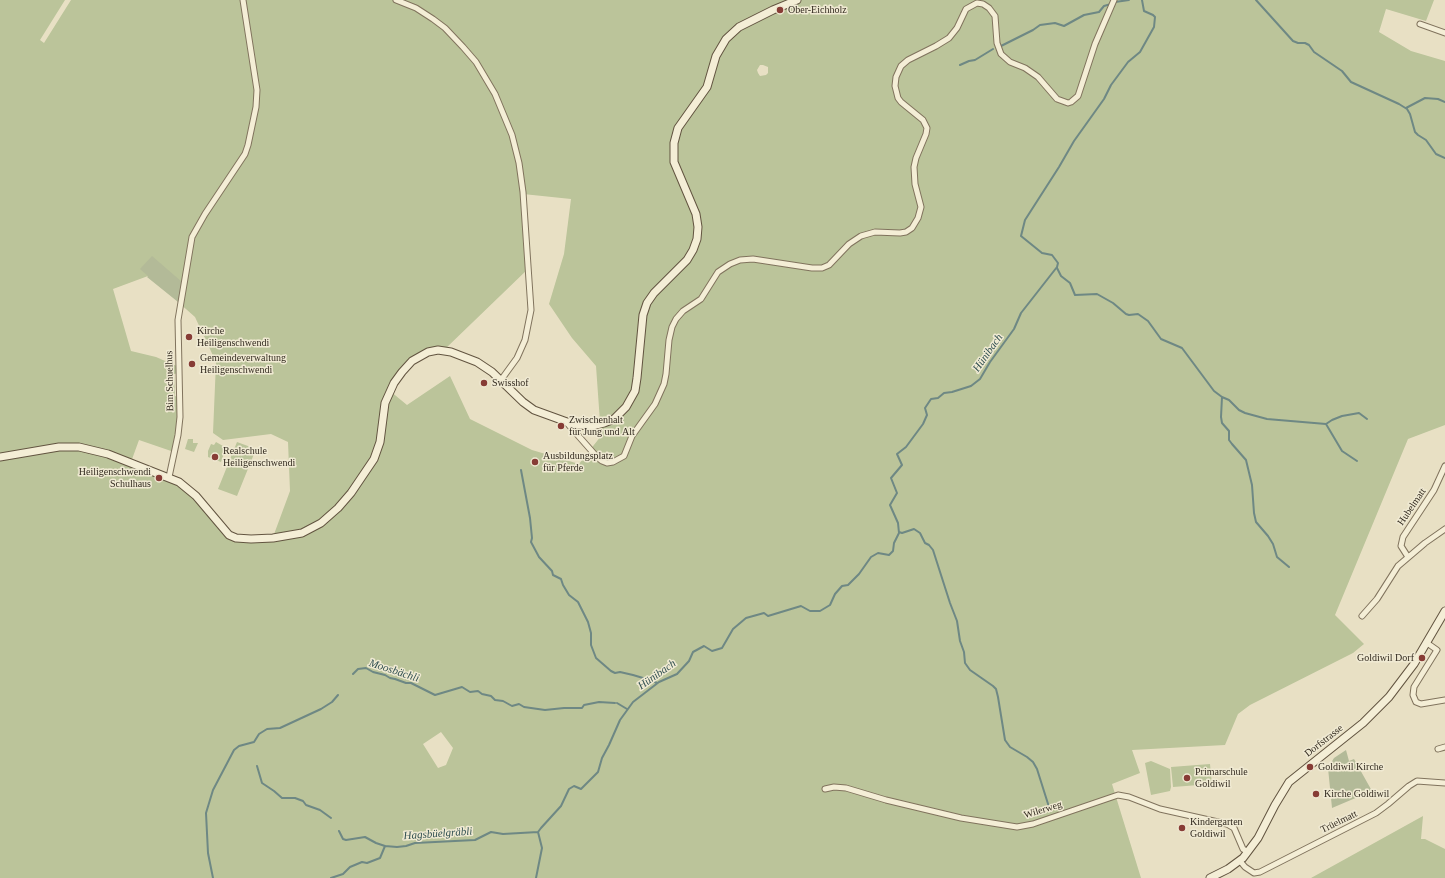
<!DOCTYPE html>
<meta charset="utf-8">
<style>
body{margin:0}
canvas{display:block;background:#e8e0c4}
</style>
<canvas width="1445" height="878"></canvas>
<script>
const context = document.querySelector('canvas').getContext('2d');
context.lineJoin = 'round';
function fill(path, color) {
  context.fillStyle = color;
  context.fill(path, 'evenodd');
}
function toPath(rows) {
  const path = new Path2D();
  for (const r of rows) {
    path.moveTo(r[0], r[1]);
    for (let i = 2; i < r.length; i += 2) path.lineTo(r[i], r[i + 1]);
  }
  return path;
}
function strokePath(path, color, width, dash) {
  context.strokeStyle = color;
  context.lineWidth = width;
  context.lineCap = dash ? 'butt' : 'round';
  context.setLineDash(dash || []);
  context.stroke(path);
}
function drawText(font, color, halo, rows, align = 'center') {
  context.font = font + ' "Times New Roman",serif';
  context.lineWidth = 3;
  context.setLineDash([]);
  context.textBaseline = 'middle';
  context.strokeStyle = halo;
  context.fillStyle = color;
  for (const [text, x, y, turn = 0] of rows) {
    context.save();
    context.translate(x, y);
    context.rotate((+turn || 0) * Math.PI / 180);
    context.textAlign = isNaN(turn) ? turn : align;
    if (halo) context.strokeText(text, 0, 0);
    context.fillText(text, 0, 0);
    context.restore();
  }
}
fill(toPath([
 [0,0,65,0,40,40,44,43,71,0,1434,0,1426,21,1386,9,1379,32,1411,51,1445,61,1445,425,1408,439,1335,615,1364,644,1353,653,1250,705,1238,714,1225,745,1132,750,1140,773,1112,784,1141,878,0,878],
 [760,65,763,65,768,67,768,73,766,75,760,76,758,73,757,70],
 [523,194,571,199,564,254,549,304,572,338,596,366,601,436,579,464,532,450,470,419,450,376,407,405,390,391,423,354,444,350,529,268],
 [148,276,182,282,178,302,195,317,216,362,213,433,223,440,271,434,288,442,290,491,273,537,229,535,179,482,131,462,139,440,174,452,180,398,175,396,174,374,179,373,179,367,156,357,131,351,113,289],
 [441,732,453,748,446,765,438,768,423,744],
 [188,439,193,439,193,443,198,443,194,452,185,449],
 [216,442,223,446,226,451,224,453,221,462,208,457,208,451,211,444,214,445],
 [237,442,256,449,237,496,218,489],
 [1151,761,1170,769,1171,787,1170,791,1151,795,1145,763],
 [1210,764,1212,784,1173,787,1171,767],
 [1423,816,1421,839,1425,839,1445,849,1445,878,1311,878]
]), '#bbc49a');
fill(toPath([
 [152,256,182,282,178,302,147,277,148,276,140,269],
 [1346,750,1349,761,1354,759,1372,791,1332,808,1328,768,1334,758]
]), '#b3ba98');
strokePath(toPath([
 [1256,0,1293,41,1298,43,1305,43,1309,45,1314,52,1342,71,1351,82,1399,104,1407,109,1410,114,1415,132,1418,135,1426,140,1436,154,1445,158],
 [1115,2,1129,0],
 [999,47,1033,30,1040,25,1055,23,1064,26,1084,15,1099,12,1104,6,1111,4],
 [960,65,969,61,975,60,993,49],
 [1406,108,1425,98,1438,99,1445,102],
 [1057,268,1061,276,1070,283,1075,295,1097,294,1113,303,1126,314,1129,315,1138,314,1148,321,1161,339,1182,348,1214,391,1222,397,1221,417,1222,423,1229,431,1229,440,1232,444,1246,460,1252,485,1254,513,1256,522,1268,536,1273,544,1277,557,1289,567],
 [1222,397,1229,400,1239,410,1245,413,1267,419,1326,424,1332,420,1342,416,1359,413,1367,419],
 [1326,424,1342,451,1357,461],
 [521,470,530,518,532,538,531,542,539,557,552,571,553,575,561,579,563,585,569,595,578,602,588,622,591,633,591,645,596,658,611,671,615,673,620,672,633,675,653,681,657,683],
 [899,532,902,533,914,529,920,533,925,543,929,545,933,550,950,603,957,621,960,641,964,652,965,663,970,670,993,686,996,689,998,697,1005,740,1010,747,1027,757,1033,762,1037,769,1049,807],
 [353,674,358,669,366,668,373,672,385,675,390,678,395,679,406,683,411,683,435,695,462,687,470,692,478,691,482,694,491,696,495,700,503,701,512,706,519,704,524,707,545,710,564,708,582,708,584,705,599,702,615,703],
 [617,703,627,709],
 [257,766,262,783,274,791,282,798,295,798,303,801,306,805,320,810,331,818],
 [339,831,343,839,346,840,365,837,376,843,385,846,397,847,406,846,415,843,475,840,491,832,503,834,538,832],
 [213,878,208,853,206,813,213,790,234,750,239,746,254,742,259,734,267,729,280,728,321,709,332,702,338,695],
 [331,878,343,874,350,867,362,862,367,863,380,858,385,846],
 [536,878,542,848,538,832,541,828,561,806,569,789,574,786,581,789,598,772,602,758,609,745,620,720,633,702,659,682,677,674,689,661,693,652,704,646,712,651,722,648,733,629,746,618,764,613,768,616,801,606,810,611,820,611,830,605,835,594,842,586,848,585,859,574,871,557,878,553,889,555,893,551,894,543,899,533,898,523,890,505,897,493,891,478,902,465,897,454,906,447,923,424,927,415,925,408,931,399,938,398,944,393,952,392,971,386,980,379,990,362,1014,329,1021,313,1057,267,1058,263,1052,255,1042,253,1021,236,1025,220,1059,167,1074,141,1104,99,1111,85,1128,62,1140,52,1154,27,1155,17,1153,15,1144,11,1142,0]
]), '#6e8884', 2);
const street = toPath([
 [396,0,416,8,433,19,445,28,463,47,476,62,495,94,512,135,519,163,523,192,531,310,525,340,517,358,501,380],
 [1420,24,1445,33],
 [567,423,597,457,602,461,607,463,613,462,624,456,632,436,655,404,664,384,666,374,669,340,672,327,676,319,683,311,701,299,718,272,730,264,740,260,753,259,812,268,822,268,829,265,849,244,861,236,875,232,900,233,906,232,912,228,918,218,921,207,915,184,914,167,916,158,926,134,927,128,923,120,901,102,898,98,895,86,896,77,901,66,908,60,936,46,949,38,957,28,966,9,977,3,983,4,989,8,995,16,997,43,1001,54,1010,62,1025,68,1038,77,1057,99,1068,103,1071,102,1078,96,1095,44,1114,0],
 [169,477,178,435,180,417,178,320,192,237,205,214,245,154,248,145,256,107,257,90,243,0],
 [1408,557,1401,546,1403,537,1434,490,1445,466],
 [1362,616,1377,599,1398,566,1425,543,1445,529],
 [1427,643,1437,650,1414,687,1413,695,1416,702,1421,704,1445,700],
 [1438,749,1445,747],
 [825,789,834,787,846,788,886,800,961,818,1017,827,1033,824,1118,795,1129,797,1160,809,1227,824,1234,828,1243,849,1248,852],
 [1240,861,1245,867,1254,873,1260,872,1376,813,1388,804,1409,786,1417,781,1445,783]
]);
const secondary = toPath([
 [0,457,59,447,79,447,108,454,179,482,196,496,229,535,236,538,251,539,273,538,302,533,321,523,338,508,351,493,374,459,380,442,385,403,394,383,402,372,412,361,428,352,438,350,451,352,477,362,492,372,523,402,534,410,567,422,579,425,592,426,604,423,614,419,626,407,635,391,637,378,643,315,647,303,654,293,687,260,693,250,697,239,698,227,696,214,674,162,674,143,678,128,707,87,716,56,726,39,739,27,773,10,797,0],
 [1210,878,1228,869,1243,858,1258,838,1275,805,1289,782,1363,723,1389,697,1414,664,1445,611]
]);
strokePath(street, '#80735d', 7);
strokePath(secondary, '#625440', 9);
strokePath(street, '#f4eed6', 5);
strokePath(secondary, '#f4eed6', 7);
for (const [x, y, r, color] of [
 [780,10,4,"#873c35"],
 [189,337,4,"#873c35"],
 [192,364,4,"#873c35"],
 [484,383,4,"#873c35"],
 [561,426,4,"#873c35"],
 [215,457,4,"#873c35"],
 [535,462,4,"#873c35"],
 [159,478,4,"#873c35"],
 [1422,658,4,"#873c35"],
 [1310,767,4,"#873c35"],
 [1187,778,4,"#873c35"],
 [1316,794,4,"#873c35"],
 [1182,828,4,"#873c35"]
]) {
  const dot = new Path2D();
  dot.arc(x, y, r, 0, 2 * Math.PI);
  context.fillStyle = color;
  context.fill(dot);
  strokePath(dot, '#f0ead3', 1.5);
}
drawText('10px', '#322a1f', '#f0ead3', [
 ["Ober-Eichholz",788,10],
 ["Kirche",197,331],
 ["Heiligenschwendi",197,343],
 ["Gemeindeverwaltung",200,358],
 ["Heiligenschwendi",200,370],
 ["Swisshof",492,383],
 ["Zwischenhalt",569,420],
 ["für Jung und Alt",569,432],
 ["Realschule",223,451],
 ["Heiligenschwendi",223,463],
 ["Ausbildungsplatz",543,456],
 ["für Pferde",543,468],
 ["Heiligenschwendi",151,472,"right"],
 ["Schulhaus",151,484,"right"],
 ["Goldiwil Dorf",1414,658,"right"],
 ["Goldiwil Kirche",1318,767],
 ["Primarschule",1195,772],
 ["Goldiwil",1195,784],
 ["Kirche Goldiwil",1324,794],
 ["Kindergarten",1190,822],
 ["Goldiwil",1190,834]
], 'left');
drawText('10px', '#322a1f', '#f0ead3', [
 ["Bim Schuelhus",170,381,-91],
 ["Hubelmatt",1412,507,-56],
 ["Dorfstrasse",1324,741,-38],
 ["Wilerweg",1043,810,-17],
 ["Trüelmatt",1339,822,-26]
]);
drawText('italic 11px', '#304f50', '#f0ead3', [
 ["Hünibach",988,353,-55],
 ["Moosbächli",394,671,18],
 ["Hünibach",657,675,-35],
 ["Hagsbüelgräbli",438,834,-4]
]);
</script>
